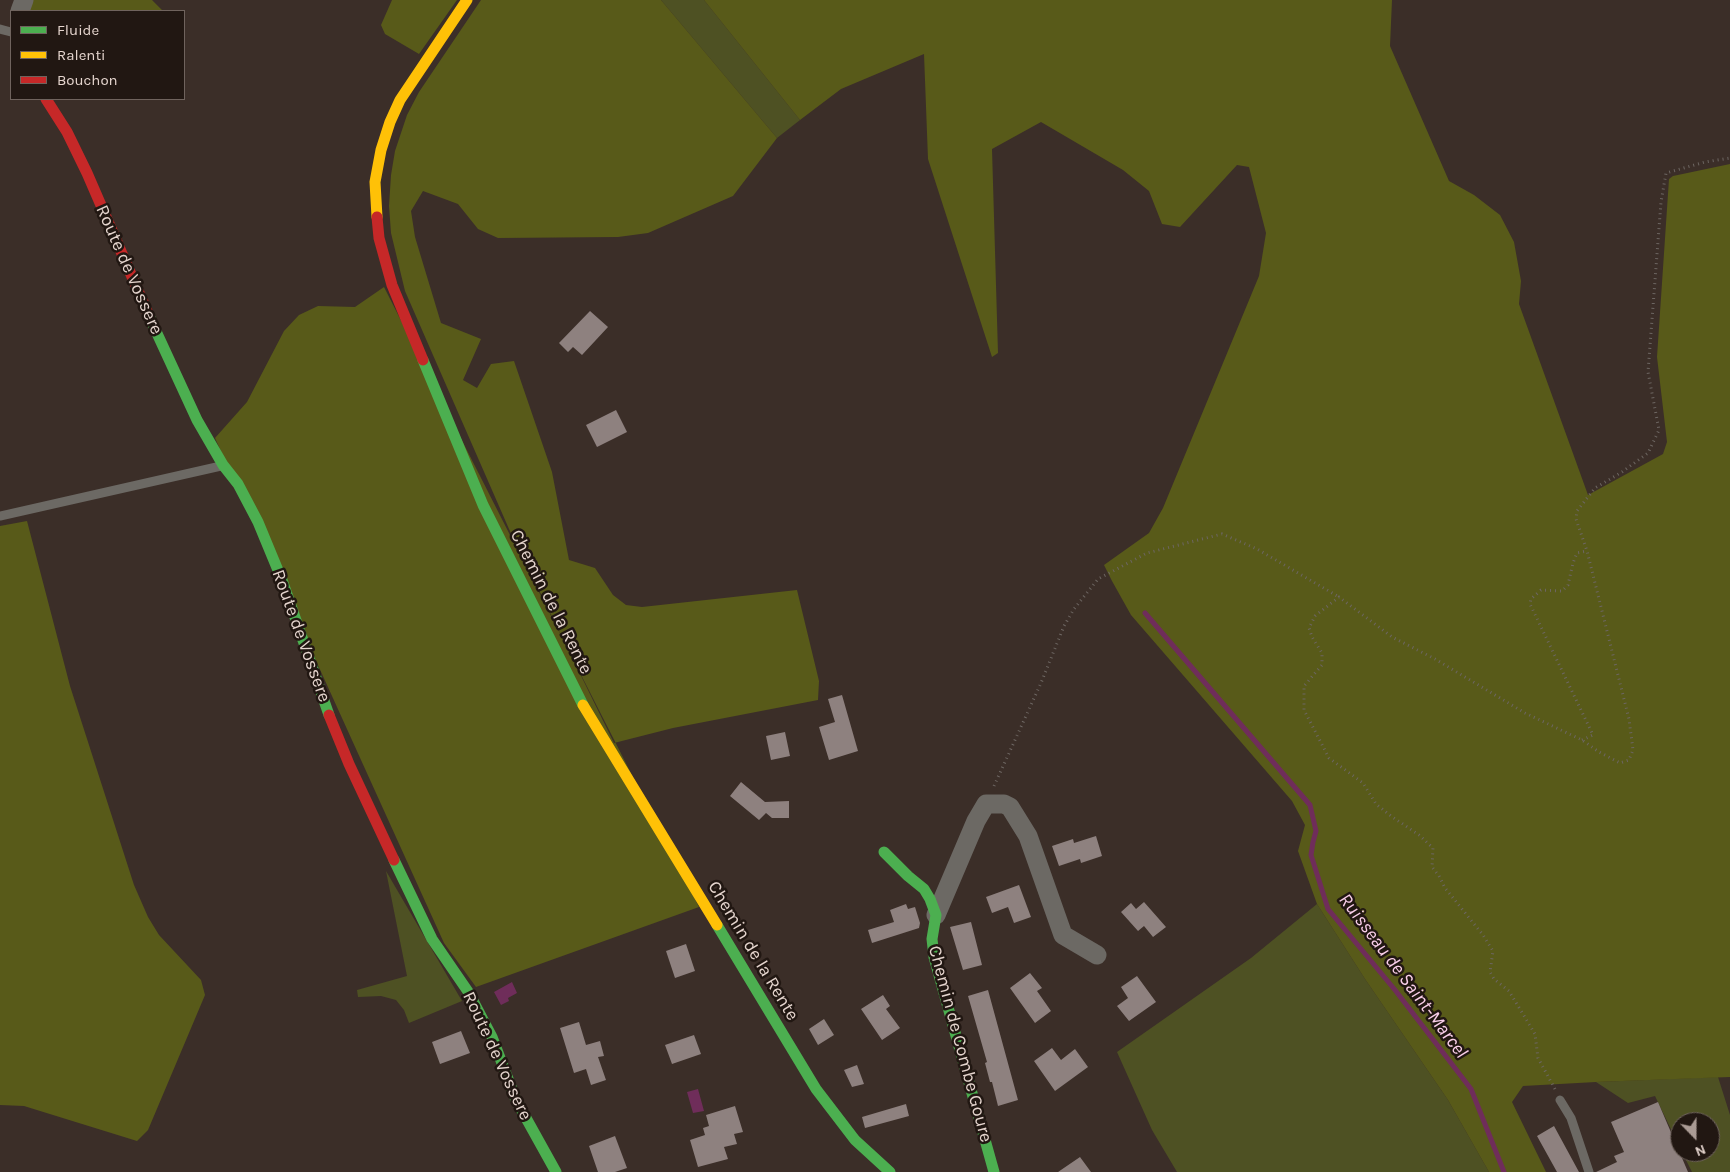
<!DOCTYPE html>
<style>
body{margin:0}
#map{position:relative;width:1730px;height:1172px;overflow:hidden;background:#3b2e28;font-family:Karla,sans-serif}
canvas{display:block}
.legend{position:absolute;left:10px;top:10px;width:175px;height:90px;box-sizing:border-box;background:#211712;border:1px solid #6f635d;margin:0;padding:6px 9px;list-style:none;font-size:15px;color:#e5d5ce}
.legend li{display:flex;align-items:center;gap:10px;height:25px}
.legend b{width:25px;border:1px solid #6f635d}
.north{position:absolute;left:1670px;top:1112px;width:50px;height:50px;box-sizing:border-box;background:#211712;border:1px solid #6f635d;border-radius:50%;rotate:158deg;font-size:14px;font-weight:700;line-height:20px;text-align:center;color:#e5d5ce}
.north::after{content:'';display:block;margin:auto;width:18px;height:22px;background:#aa9b94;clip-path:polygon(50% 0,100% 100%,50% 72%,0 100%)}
</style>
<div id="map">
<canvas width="1730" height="1172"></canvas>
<ul class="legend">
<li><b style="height:6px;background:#4caf50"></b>Fluide</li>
<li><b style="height:6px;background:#ffc107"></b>Ralenti</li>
<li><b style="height:6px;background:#c62828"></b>Bouchon</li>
</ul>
<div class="north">N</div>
</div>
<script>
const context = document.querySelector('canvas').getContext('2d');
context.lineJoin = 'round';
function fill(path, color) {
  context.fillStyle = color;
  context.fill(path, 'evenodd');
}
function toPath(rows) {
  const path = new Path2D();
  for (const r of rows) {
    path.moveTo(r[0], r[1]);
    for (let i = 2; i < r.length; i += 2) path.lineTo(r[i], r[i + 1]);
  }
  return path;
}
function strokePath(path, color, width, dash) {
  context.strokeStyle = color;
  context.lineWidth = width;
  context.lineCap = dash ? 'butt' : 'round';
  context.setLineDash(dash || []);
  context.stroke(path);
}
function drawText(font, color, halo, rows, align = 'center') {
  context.font = font + ' Karla,sans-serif';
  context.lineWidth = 5;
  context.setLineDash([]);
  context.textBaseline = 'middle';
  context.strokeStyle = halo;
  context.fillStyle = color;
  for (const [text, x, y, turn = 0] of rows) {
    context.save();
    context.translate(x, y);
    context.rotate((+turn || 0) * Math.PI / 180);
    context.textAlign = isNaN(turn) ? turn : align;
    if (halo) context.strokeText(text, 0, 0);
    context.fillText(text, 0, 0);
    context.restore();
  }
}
fill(toPath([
 [661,0,704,0,800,120,777,138],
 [386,871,462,1001,409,1023,404,1010,396,1000,381,996,358,997,357,990,407,976],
 [1317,904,1365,979,1448,1100,1489,1172,1177,1172,1152,1130,1117,1052,1251,958],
 [1718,1077,1730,1115,1730,1172,1692,1172,1682,1152,1710,1152,1710,1122,1680,1122,1680,1148,1655,1096,1628,1103,1596,1082]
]), '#4e5123');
fill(toPath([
 [31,0,152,0,163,11,27,11],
 [392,0,457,0,419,54,385,34,381,25],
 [481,0,661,0,777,138,733,196,648,233,618,237,498,238,478,229,458,204,423,191,411,211,415,237,441,323,481,339,463,380,477,388,491,364,514,361,552,472,569,560,595,568,613,595,626,605,642,607,797,590,819,681,818,700,673,728,614,743,509,529,405,291,391,233,389,206,391,175,395,151,407,115,419,92],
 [704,0,1392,0,1390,46,1449,181,1474,195,1500,215,1514,242,1521,281,1519,304,1588,495,1663,454,1667,442,1657,357,1669,179,1673,176,1730,164,1730,1077,1596,1082,1523,1086,1512,1102,1546,1172,1489,1172,1448,1100,1365,979,1317,904,1298,851,1305,825,1292,801,1131,615,1112,581,1104,565,1149,533,1163,508,1259,276,1266,233,1249,167,1237,165,1180,227,1162,224,1149,191,1123,170,1041,122,992,149,998,353,992,357,928,159,924,54,841,89,800,120],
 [384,287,699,907,476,987,444,943,215,438,247,402,284,331,299,315,318,306,355,307],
 [27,521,70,686,134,885,148,917,159,935,201,980,205,995,148,1130,137,1141,24,1106,0,1105,0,526]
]), '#585a19');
fill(toPath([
 [512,982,517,993,508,998,509,1001,501,1005,494,992],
 [698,1089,704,1111,693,1113,687,1092]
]), '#6f2d5a');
strokePath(toPath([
 [1145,613,1310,805,1316,831,1313,842,1311,855,1328,909,1395,990,1471,1089,1504,1172]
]), '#6f2d5a', 5);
fill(toPath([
 [590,311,608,327,582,355,573,347,568,352,559,343],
 [616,410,627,432,597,447,586,425],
 [842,695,858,751,829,760,819,727,835,722,828,699],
 [785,732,790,756,771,760,766,736],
 [741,782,765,802,789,801,789,818,772,818,766,813,759,820,730,796],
 [1096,836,1102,856,1081,863,1080,859,1059,866,1052,846,1073,839,1074,843],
 [1019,885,1031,917,1014,923,1008,907,992,913,986,897],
 [1144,902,1166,927,1153,937,1144,926,1138,931,1121,912,1131,903,1136,909],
 [906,904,908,909,915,907,920,923,919,928,872,943,868,930,894,922,890,910],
 [971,922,982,965,963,970,950,927],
 [686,944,695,971,675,978,666,951],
 [1030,973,1042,988,1037,991,1051,1011,1035,1023,1010,988],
 [1137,976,1156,1002,1129,1021,1117,1006,1128,998,1121,987],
 [988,990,1018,1100,998,1106,992,1082,990,1082,985,1063,987,1062,968,996],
 [883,995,890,1006,886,1009,900,1028,882,1040,861,1009],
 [824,1019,834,1035,818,1045,809,1029],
 [579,1022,586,1045,600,1041,604,1056,598,1057,606,1080,591,1085,586,1069,574,1073,560,1028],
 [461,1031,470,1053,440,1064,432,1042],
 [694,1035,701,1054,672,1064,665,1045],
 [1052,1048,1061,1060,1075,1049,1088,1067,1055,1091,1034,1061],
 [857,1065,864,1084,852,1087,844,1070],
 [1658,1102,1688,1172,1596,1172,1617,1162,1614,1156,1624,1152,1611,1122],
 [906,1104,909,1116,865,1128,862,1117],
 [735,1106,743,1132,734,1134,737,1144,724,1147,728,1159,698,1167,690,1140,705,1135,703,1128,709,1126,706,1115],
 [1554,1126,1579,1172,1557,1172,1537,1136],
 [615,1136,627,1168,615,1172,598,1172,589,1146],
 [1080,1157,1091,1172,1058,1172]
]), '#8e817f');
strokePath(toPath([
 [1582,740,1593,735,1530,604,1531,599,1541,590,1562,591,1568,585,1573,563,1577,553,1587,551],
 [994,786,1041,683,1064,626,1074,609,1098,579,1147,553,1222,534,1257,549,1339,597],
 [1555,1089,1538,1058,1535,1034,1509,991,1494,979,1490,972,1493,951,1483,935,1445,888,1439,876,1432,867,1433,848,1419,835,1391,816,1376,804,1363,783,1329,758,1304,710,1304,686,1322,665,1322,653,1312,637,1309,628,1315,616,1339,597,1392,637,1435,659,1525,713,1582,740,1599,752,1620,763,1629,760,1633,750,1629,719,1587,551,1576,519,1577,511,1595,488,1622,472,1648,453,1659,430,1648,372,1661,202,1666,173,1705,162,1730,158]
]), '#6d6662', 3, [1, 4]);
strokePath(toPath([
 [0,29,11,32],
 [0,516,221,466],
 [1560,1100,1571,1118,1589,1172]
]), '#6c6964', 9);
strokePath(toPath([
 [20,11,24,0],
 [936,915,976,821,986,804,1004,804,1010,807,1028,836,1063,935,1097,955]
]), '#6c6964', 19);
strokePath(toPath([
 [149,316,197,420,223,465,238,484,258,522,282,580,329,715],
 [423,360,483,505,583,705],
 [884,852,908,876,924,889,930,899,936,915,932,939,934,957,994,1172],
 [394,860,432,939,469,993,492,1037,516,1100,556,1172],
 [717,925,816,1089,855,1140,890,1172]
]), '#4caf50', 11);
strokePath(toPath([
 [377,217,375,182,381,150,390,122,400,100,467,0],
 [583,705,717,925]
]), '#ffc107', 11);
strokePath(toPath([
 [46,99,67,132,87,173,149,316],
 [377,217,379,238,392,285,423,360],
 [329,715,349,764,394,860]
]), '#c62828', 11);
drawText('18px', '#e5d5ce', '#211712', [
 ["Route de Vossere",129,270,66],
 ["Chemin de la Rente",551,602,63],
 ["Route de Vossere",301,636,70],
 ["Chemin de la Rente",753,951,59],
 ["Chemin de Combe Goure",960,1044,75],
 ["Route de Vossere",497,1056,65]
]);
drawText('italic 19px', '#facfea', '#211712', [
 ["Ruisseau de Saint-Marcel",1403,976,53]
]);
</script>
